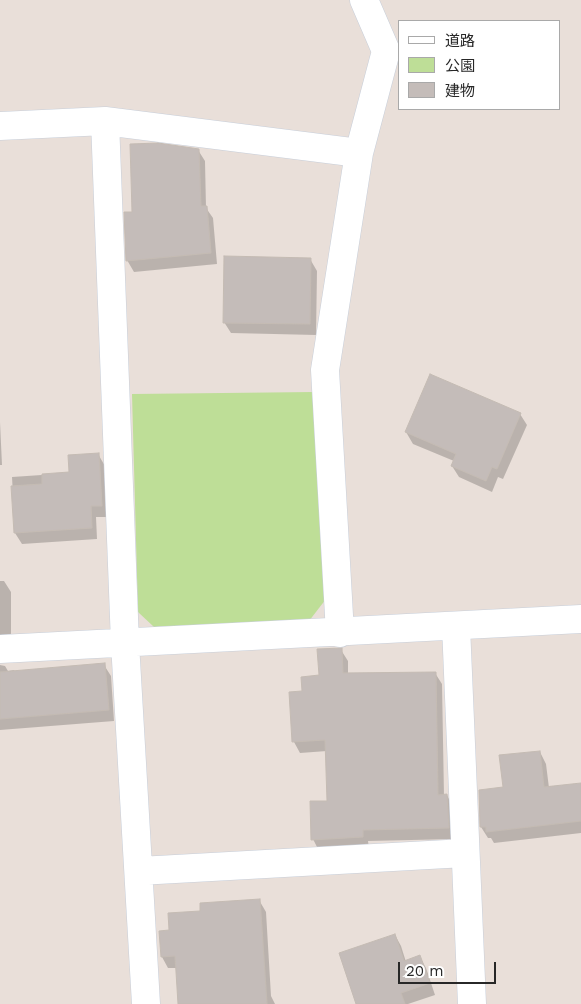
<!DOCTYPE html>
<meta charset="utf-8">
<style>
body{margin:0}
#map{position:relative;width:581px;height:1004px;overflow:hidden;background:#e9dfd9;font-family:"Work Sans","Noto Sans JP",sans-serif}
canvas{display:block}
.legend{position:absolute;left:398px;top:20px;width:162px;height:90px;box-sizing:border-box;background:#fff;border:1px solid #a9a9a9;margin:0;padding:6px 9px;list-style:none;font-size:15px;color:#272727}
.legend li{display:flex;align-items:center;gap:10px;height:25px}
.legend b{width:25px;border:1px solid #a9a9a9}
.scale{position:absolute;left:398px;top:962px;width:98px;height:22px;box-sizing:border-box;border:2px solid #272727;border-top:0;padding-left:6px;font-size:15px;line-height:18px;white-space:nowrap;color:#272727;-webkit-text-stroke:4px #fff;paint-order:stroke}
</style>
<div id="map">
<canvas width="581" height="1004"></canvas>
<ul class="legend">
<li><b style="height:6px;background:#fff"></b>道路</li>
<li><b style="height:14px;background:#bede97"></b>公園</li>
<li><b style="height:14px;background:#c4bcb9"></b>建物</li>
</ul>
<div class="scale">20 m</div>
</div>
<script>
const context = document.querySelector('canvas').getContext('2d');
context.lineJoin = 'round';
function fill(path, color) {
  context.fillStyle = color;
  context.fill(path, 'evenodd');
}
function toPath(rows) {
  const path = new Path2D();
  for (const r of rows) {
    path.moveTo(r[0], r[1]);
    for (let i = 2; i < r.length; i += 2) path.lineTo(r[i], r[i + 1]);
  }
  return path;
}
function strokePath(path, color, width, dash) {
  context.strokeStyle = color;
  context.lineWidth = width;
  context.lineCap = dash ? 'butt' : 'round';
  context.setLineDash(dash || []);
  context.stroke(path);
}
fill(toPath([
 [314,392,326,599,309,621,154,627,138,612,132,394]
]), '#bede97');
fill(toPath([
 [198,150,205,161,206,208,213,218,217,264,134,272,127,260,133,213],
 [310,259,317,271,316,335,231,333,224,322],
 [520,414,527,425,503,479,498,477,492,492,459,477,452,466,454,461,413,444,406,432],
 [0,422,2,465,0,465],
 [98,454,105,466,107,517,96,517,97,539,22,544,15,533,12,477,71,473],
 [0,581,4,581,11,592,11,644,0,647],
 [341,650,348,661,348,674,435,673,442,684,444,796,447,795,453,807,455,839,368,841,369,848,319,851,313,839,328,802,327,751,300,753,294,742,303,692,320,677],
 [0,665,5,666,8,671,14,670,15,672,104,665,111,676,114,721,0,730],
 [540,752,546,764,549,788,581,784,581,833,494,843,491,838,488,838,481,827,480,791,504,788],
 [259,900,266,912,271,996,275,1004,179,1004,177,968,168,968,162,957,171,932,202,912],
 [395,935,401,946,406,962,420,957,426,968,435,995,408,1004,357,1004]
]), '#0003');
const building = toPath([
 [158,143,199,149,201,206,207,206,211,253,126,261,124,212,132,212,130,144,158,143],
 [224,256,311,258,310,324,223,323,224,256],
 [430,374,521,413,497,469,492,467,486,481,451,466,456,454,405,432,430,374],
 [99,453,102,506,91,506,92,528,14,533,11,486,42,484,42,474,69,472,68,455,99,453],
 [342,648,343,673,436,672,438,795,447,794,449,828,363,830,363,837,311,840,310,801,327,801,325,740,292,742,289,692,302,691,301,677,319,675,317,649,342,648],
 [105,663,109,710,0,719,0,672,105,663],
 [540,751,544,787,581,783,581,821,486,832,486,827,480,827,479,790,503,787,499,755,540,751],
 [260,899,267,1004,178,1004,175,956,161,957,159,931,169,930,168,913,200,911,200,903,260,899],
 [395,934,404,961,420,955,430,983,401,993,405,1004,356,1004,339,953,395,934]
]);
fill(building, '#c4bcb9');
strokePath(building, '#c4bbb3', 1);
const minor = toPath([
 [105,121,125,643,146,1004],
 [0,126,105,121,359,153,325,370,340,633],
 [359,153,386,51,364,0],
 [456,626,472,1004],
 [0,649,581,619],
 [139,871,465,853]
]);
strokePath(minor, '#c7ced9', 29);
strokePath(minor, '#fff', 28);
</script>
